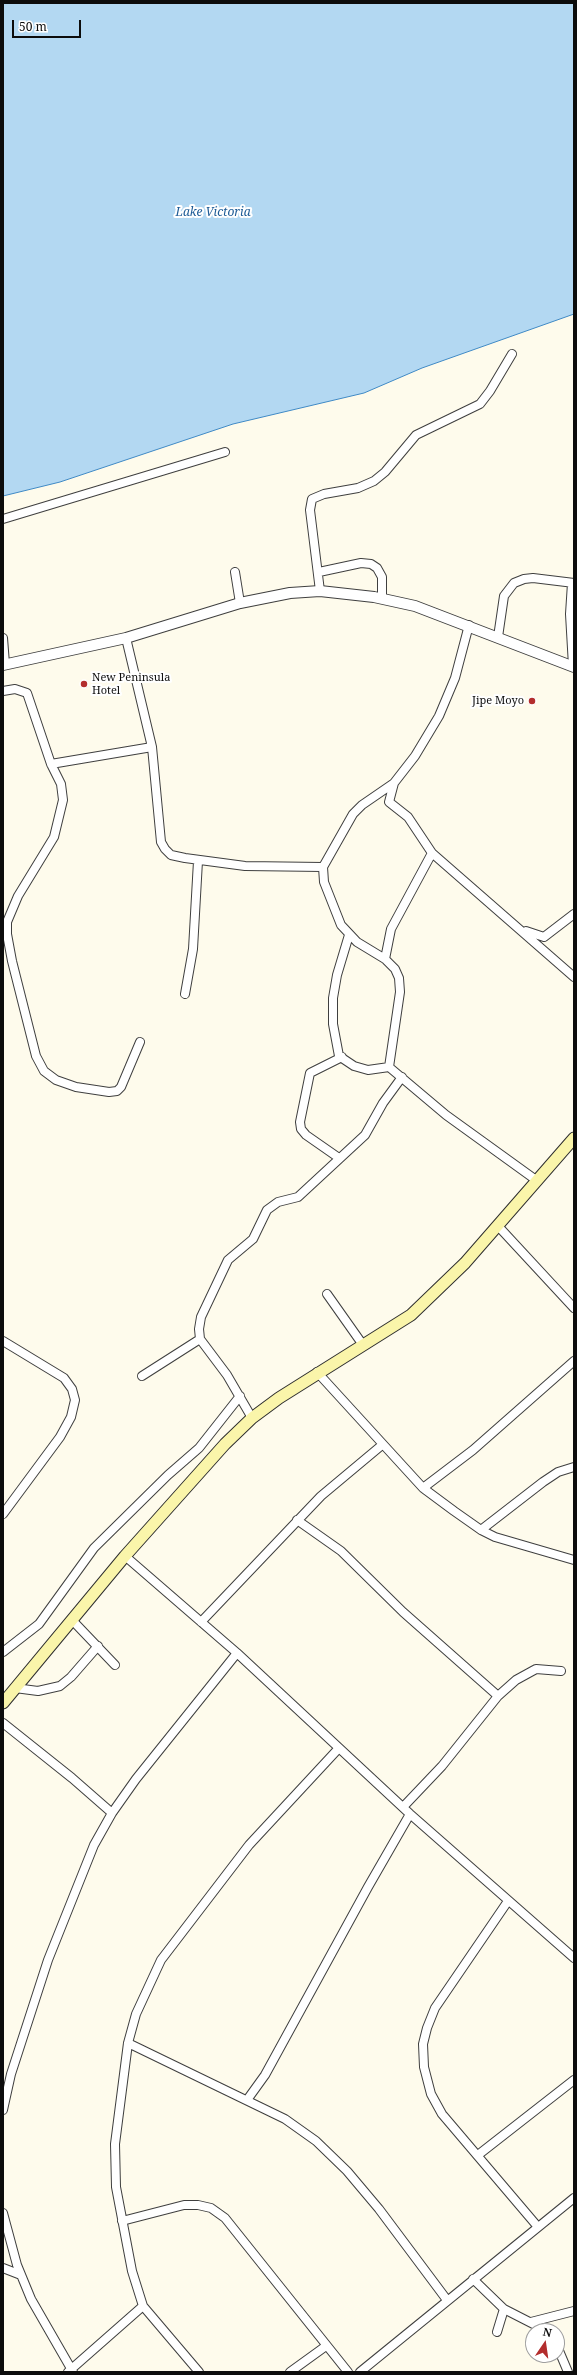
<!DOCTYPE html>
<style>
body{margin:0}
#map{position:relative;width:577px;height:2375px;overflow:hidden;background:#fefbec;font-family:"Noto Serif",serif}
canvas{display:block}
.frame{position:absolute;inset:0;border:4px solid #0c0c0c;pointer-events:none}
.north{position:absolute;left:525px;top:2323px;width:40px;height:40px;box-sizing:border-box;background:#fff;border:1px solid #9e9e9e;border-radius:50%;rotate:13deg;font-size:11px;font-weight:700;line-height:16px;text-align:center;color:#0c0c0c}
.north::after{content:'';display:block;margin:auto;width:14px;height:18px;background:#b32d2d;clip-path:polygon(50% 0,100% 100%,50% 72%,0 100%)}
.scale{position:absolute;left:12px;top:20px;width:69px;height:18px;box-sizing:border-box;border:2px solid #0c0c0c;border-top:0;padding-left:5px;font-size:12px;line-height:14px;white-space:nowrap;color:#0c0c0c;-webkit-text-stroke:3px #fff;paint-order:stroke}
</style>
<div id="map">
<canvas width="577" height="2375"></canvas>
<div class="frame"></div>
<div class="north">N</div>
<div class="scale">50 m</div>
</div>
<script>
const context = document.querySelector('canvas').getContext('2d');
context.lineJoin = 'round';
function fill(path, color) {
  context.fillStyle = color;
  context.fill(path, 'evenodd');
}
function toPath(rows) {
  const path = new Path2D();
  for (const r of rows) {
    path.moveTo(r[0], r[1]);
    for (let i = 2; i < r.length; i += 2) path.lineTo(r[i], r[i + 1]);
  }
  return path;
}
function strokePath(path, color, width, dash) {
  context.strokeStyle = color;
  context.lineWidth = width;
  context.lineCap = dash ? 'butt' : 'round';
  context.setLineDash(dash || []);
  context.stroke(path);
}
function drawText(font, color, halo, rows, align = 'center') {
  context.font = font + ' "Noto Serif",serif';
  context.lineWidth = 4;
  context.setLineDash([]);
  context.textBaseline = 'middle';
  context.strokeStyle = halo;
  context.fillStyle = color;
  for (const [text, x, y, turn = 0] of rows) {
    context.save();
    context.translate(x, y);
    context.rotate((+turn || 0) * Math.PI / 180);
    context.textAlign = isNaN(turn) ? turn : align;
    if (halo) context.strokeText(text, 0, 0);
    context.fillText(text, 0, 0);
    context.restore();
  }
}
const water = toPath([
 [3,3,574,3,574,314,422,368,364,393,233,424,60,482,3,496,3,3]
]);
fill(water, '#b3d8f2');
strokePath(water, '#3f89c5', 1);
const minor = toPath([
 [3,519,225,452],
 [235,572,240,603],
 [319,572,361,563,371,564,377,568,382,577,382,599],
 [572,583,570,614,573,666],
 [320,591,310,510,312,499,324,494,358,488,374,481,385,472,416,435,480,404,490,391,512,354],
 [498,637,504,596,514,583,524,579,533,578,574,583],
 [3,638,5,664],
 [126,638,152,747,161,842,165,849,171,855,185,858,245,866,323,867],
 [3,691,15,689,27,693,51,764,61,784,63,800,54,837,18,896,7,922,7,934,12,961,36,1056,44,1071,56,1080,76,1087,109,1092,117,1091,121,1087,140,1042],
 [51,764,152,747],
 [394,783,389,802,408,817,432,853,574,977],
 [526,931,544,937,574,914],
 [349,935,337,975,333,998,333,1024,339,1056,354,1066,368,1070,389,1067,446,1115,536,1180],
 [385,959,391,929,432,853],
 [185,994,193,949,198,861],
 [389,1067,400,992,399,978,395,969,385,959,357,942,341,925,324,882,323,867,353,814,362,805,394,783,415,756,439,716,455,678,469,625],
 [339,1158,306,1135,301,1129,300,1122,310,1073,342,1057],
 [498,1226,574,1308],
 [327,1294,363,1345],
 [3,1341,64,1378,72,1389,75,1400,71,1417,60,1437,3,1514],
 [317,1372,423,1488,454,1511,481,1530,495,1537,574,1560],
 [142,1376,200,1339],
 [252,1418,227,1375,200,1339,199,1329,201,1317,228,1260,253,1239,267,1210,278,1202,298,1197,365,1135,383,1103,402,1077],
 [423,1488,473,1450,574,1361],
 [297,1520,341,1551,403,1612,498,1696],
 [481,1530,543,1482,558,1472,574,1467],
 [125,1556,237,1653,410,1814,574,1958],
 [72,1620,115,1665],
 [201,1622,321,1496,382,1445],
 [3,1652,39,1624,94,1548,168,1475,199,1448,240,1396],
 [15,1688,38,1691,60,1686,71,1677,98,1646],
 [3,1723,72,1778,112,1813],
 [404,1806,442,1766,498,1696,516,1680,536,1669,561,1671],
 [508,1901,435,2008,427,2028,423,2044,424,2067,431,2094,442,2114,538,2227],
 [128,2043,285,2119,316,2141,347,2171,379,2209,447,2300],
 [247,2100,265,2075,368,1887,410,1814],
 [3,2110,11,2074,48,1960,94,1845,112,1813,136,1779,237,1653],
 [478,2155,574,2080],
 [3,2213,17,2265,31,2299,73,2372],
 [122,2221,184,2205,198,2205,211,2208,225,2218,348,2372],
 [3,2268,21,2275],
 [473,2279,504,2309,547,2331],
 [531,2322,574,2311],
 [497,2332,504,2309],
 [557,2346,568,2372],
 [68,2372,143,2306],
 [199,2372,143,2306,132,2271,116,2187,115,2144,128,2043,136,2014,161,1960,249,1845,339,1748],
 [290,2372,326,2346],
 [360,2372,574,2198]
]);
const tertiary = toPath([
 [3,665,126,638,240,603,290,593,320,591,374,597,415,606,574,667]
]);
const secondary = toPath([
 [3,1703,125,1556,225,1444,252,1418,279,1398,411,1315,465,1263,574,1138]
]);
strokePath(minor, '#3f3f3f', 10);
strokePath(tertiary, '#3f3f3f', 12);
strokePath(secondary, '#2e2e2e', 13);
strokePath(minor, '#fff', 8);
strokePath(tertiary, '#fff', 10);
strokePath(secondary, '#faf5aa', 11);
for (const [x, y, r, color] of [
 [84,684,4,"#b32d2d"],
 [532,701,4,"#b32d2d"]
]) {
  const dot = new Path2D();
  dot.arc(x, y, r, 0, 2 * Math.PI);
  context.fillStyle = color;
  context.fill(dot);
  strokePath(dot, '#fff', 1.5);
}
drawText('11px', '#0c0c0c', '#fff', [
 ["New Peninsula",92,678],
 ["Hotel",92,691],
 ["Jipe Moyo",524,701,"right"]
], 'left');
drawText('italic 12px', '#1d5b96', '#fff', [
 ["Lake Victoria",213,213]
]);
</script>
